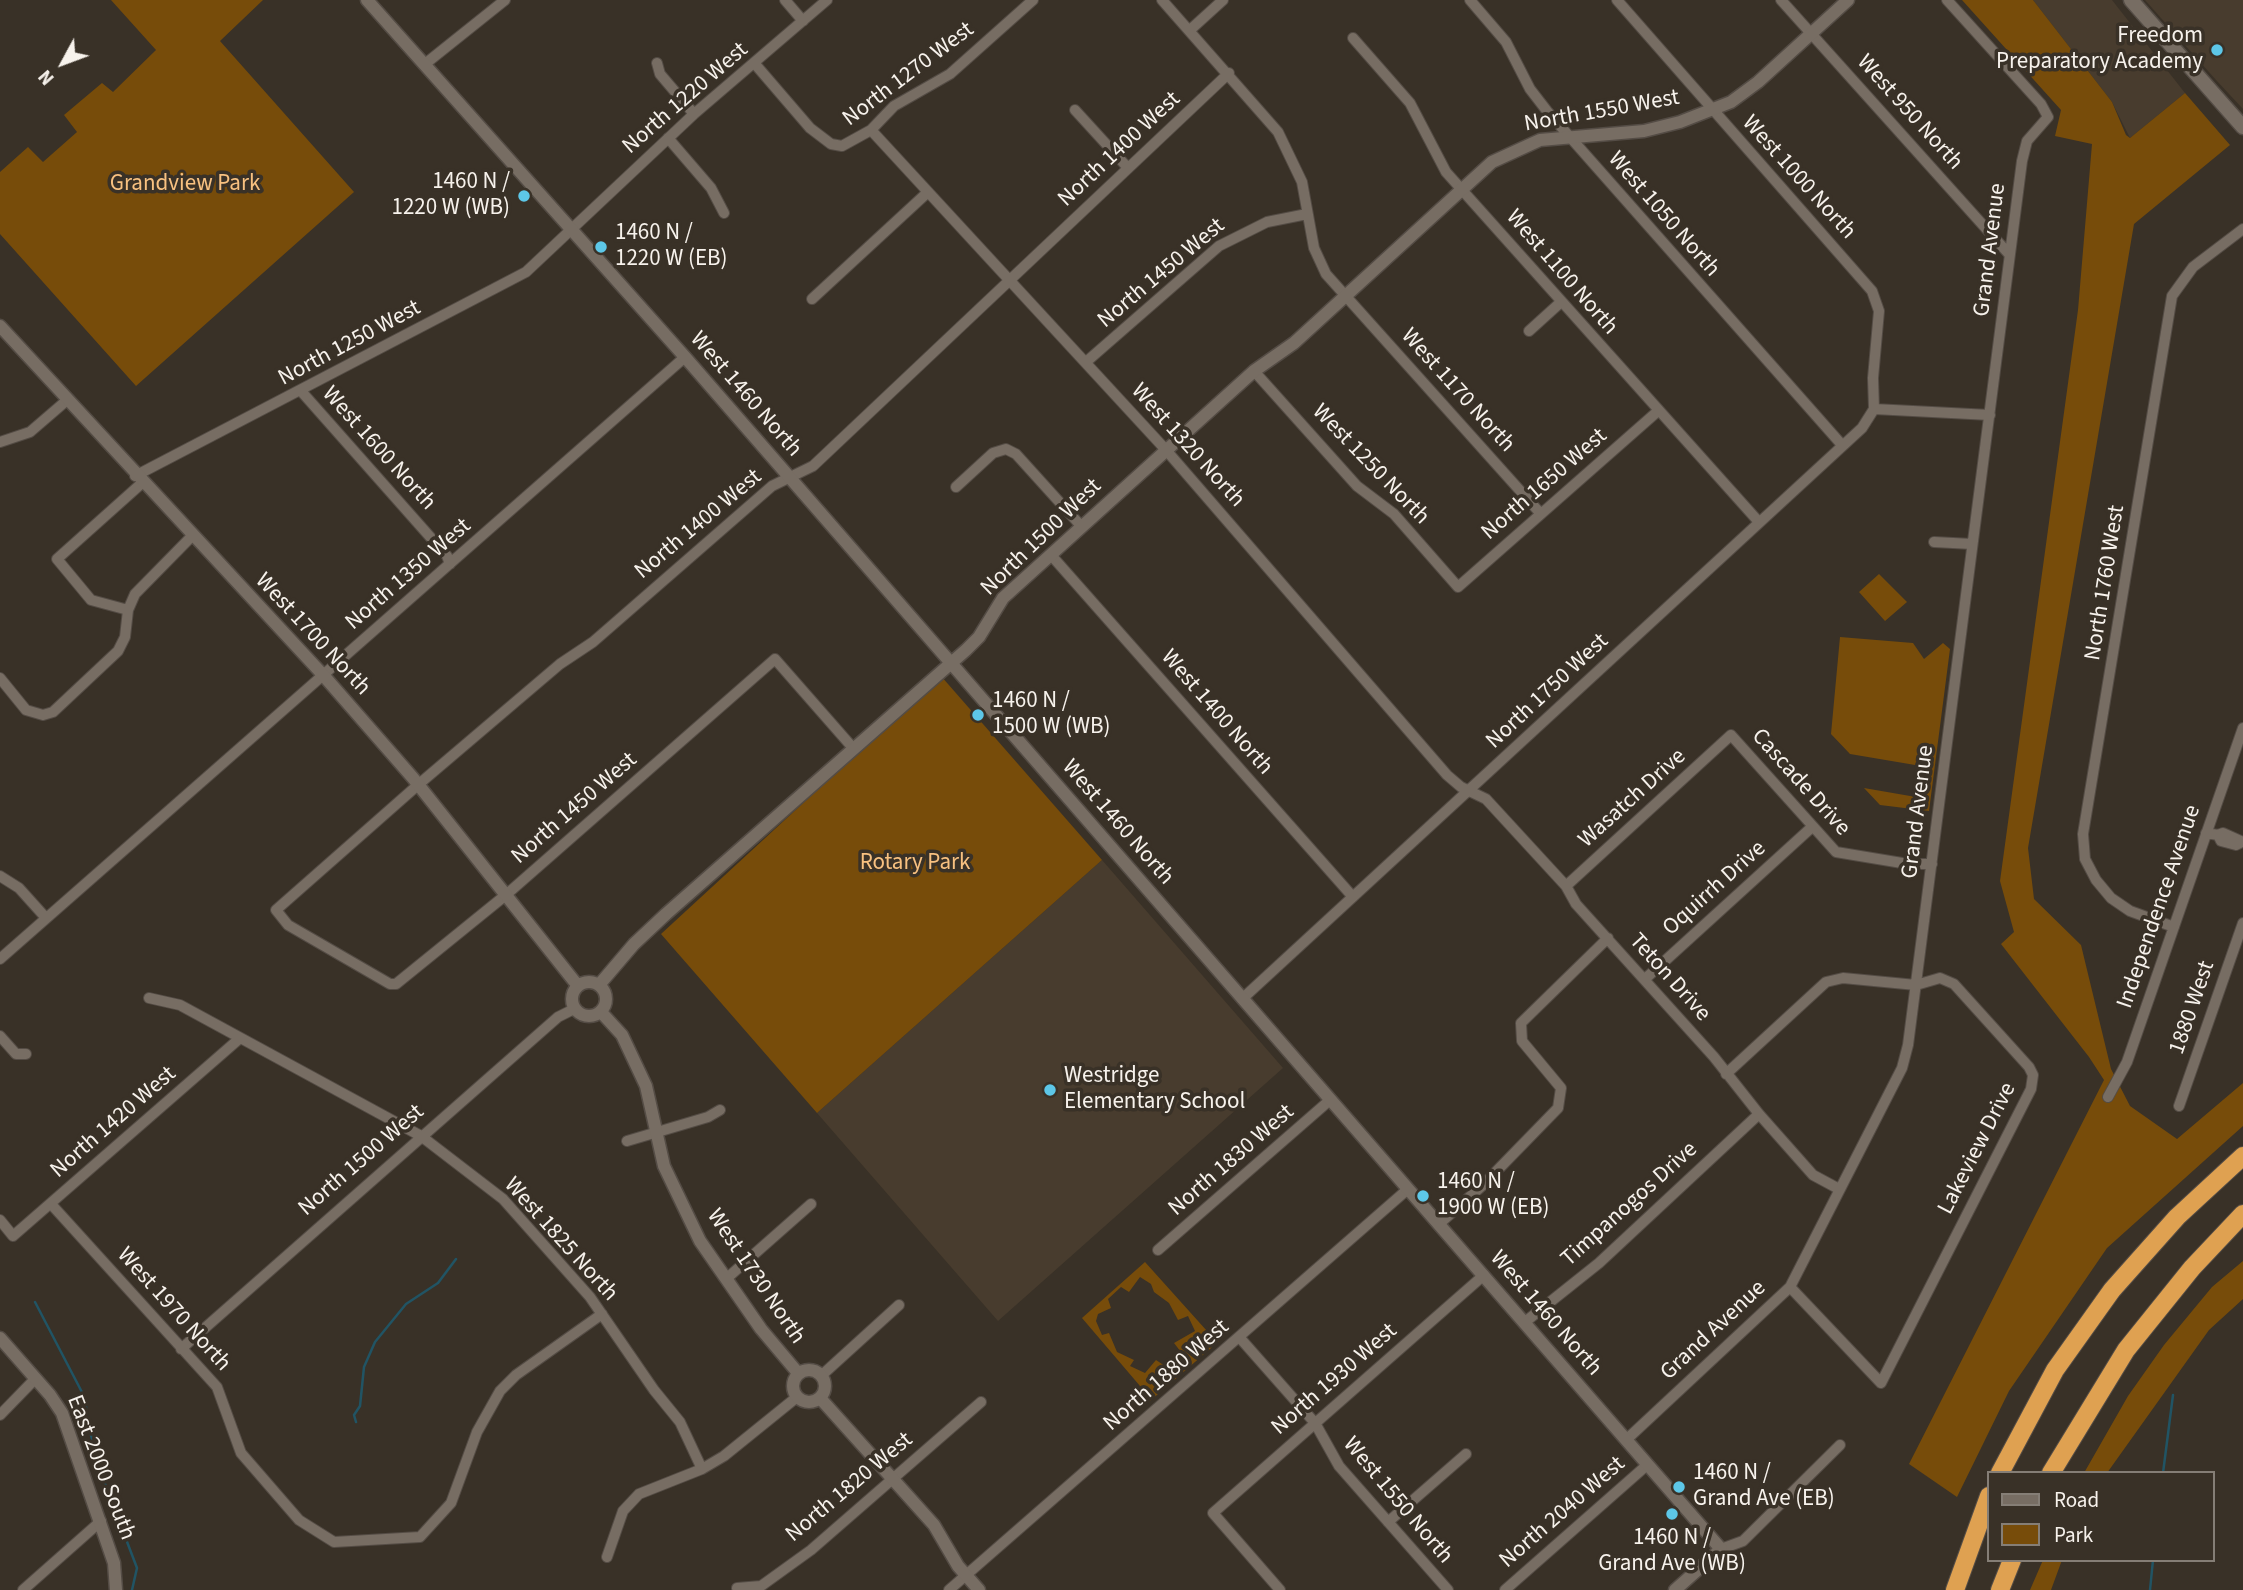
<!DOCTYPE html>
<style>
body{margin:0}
#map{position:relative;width:2243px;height:1590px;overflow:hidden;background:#393127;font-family:"Source Sans 3",sans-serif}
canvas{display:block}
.legend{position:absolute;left:1987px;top:1471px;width:228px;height:91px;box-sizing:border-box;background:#393127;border:2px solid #857e76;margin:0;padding:9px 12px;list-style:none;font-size:21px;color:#f7f2ec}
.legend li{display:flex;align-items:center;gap:14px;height:35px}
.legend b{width:35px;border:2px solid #857e76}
.north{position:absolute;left:28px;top:28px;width:70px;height:70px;-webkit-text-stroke:5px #393127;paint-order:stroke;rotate:229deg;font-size:19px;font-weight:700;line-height:28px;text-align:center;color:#f7f2ec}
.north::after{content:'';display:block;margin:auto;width:24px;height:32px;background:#f7f2ec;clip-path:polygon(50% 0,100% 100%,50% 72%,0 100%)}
</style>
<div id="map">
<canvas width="2243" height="1590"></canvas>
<ul class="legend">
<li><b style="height:9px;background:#776d63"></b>Road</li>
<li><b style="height:19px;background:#774c0a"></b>Park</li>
</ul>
<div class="north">N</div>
</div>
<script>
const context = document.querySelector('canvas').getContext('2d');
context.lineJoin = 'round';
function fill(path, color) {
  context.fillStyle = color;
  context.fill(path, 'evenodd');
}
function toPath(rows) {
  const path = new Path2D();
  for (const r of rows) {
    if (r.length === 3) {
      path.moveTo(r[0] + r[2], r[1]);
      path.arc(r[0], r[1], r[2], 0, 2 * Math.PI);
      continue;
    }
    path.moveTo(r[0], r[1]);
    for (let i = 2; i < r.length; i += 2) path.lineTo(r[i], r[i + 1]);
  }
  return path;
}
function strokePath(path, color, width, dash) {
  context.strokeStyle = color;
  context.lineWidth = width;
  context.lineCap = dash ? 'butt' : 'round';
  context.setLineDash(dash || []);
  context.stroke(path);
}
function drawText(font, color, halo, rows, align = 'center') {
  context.font = font + ' "Source Sans 3",sans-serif';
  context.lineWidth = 7;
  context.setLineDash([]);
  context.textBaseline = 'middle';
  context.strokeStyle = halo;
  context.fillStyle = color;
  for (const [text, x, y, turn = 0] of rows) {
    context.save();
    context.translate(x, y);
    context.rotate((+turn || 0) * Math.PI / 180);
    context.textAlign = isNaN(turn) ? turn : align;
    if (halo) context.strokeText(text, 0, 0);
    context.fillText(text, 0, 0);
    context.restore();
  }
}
fill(toPath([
 [2033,0,2112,0,2185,93,2130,138,2112,102],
 [2145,0,2243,0,2243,109,2216,80],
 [1102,860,1283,1068,998,1321,817,1113]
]), '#483c2e');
fill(toPath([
 [111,0,263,0,220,41,354,192,136,386,0,234,0,172,28,147,43,162,77,132,64,115,102,83,113,92,156,50],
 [1962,0,2033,0,2112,102,2126,135,2130,138,2185,93,2230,145,2134,224,2028,848,2034,899,2081,945,2111,1069,2130,1106,2177,1139,2243,1083,2243,1126,2107,1248,2009,1391,1957,1497,1909,1464,2104,1080,2089,1057,2001,944,2014,932,2000,881,2078,310,2092,144,2055,136,2061,110],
 [1879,574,1907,602,1885,621,1859,592],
 [1840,637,1913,643,1924,659,1943,643,1950,649,1929,811,1880,805,1864,788,1916,797,1921,766,1850,754,1831,734],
 [941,676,1102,860,817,1113,661,934],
 [2243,1261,2243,1299,2209,1330,2107,1473,2084,1473,2128,1396,2164,1345,2212,1287],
 [1145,1262,1207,1331,1219,1329,1225,1336,1143,1407,1136,1399,1140,1386,1082,1318],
 [1140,1277,1151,1284,1154,1292,1169,1303,1178,1320,1188,1316,1195,1331,1174,1343,1184,1356,1179,1365,1171,1370,1156,1360,1145,1373,1130,1366,1134,1360,1117,1352,1109,1333,1102,1335,1096,1321,1098,1314,1111,1308,1108,1299,1121,1287,1129,1292],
 [2043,1560,2062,1560,2051,1590,2030,1590]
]), '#774c0a');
strokePath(toPath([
 [35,1302,85,1398,88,1425,105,1484,137,1568,132,1590],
 [356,1422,354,1415,360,1406,364,1367,375,1342,406,1304,438,1283,456,1259],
 [2163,1473,2173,1395],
 [2150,1590,2153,1560]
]), '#215464', 2.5);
const minor = toPath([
 [785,0,803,21],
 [1162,0,1278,132,1302,182,1314,248,1326,274,1541,514],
 [1470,0,1506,42,1530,89,1547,111,1842,445],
 [1617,0,1872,291,1879,311,1873,378,1874,409],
 [1781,0,2008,253],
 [1190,30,1223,0],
 [1353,38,1410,103,1446,172,1758,521],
 [657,63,660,74,694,114],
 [425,64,505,0],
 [755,64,810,128,831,144,842,146,871,130,894,106,950,74,1033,0],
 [1075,110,1128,168],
 [871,130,1166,450,1447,775,1461,787,1486,799,1566,886,1576,904,1714,1057,1759,1114,1813,1175,1839,1189],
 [668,138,711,188,724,213],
 [812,299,928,192],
 [1529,331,1561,302],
 [1086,362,1219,246,1267,222,1307,214],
 [1254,371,1357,486,1394,514,1458,587,1658,411],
 [301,391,447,556,450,564],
 [1874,409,1990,415],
 [0,442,30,432,66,401],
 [135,476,526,272,694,114,827,0],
 [956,487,993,453,1006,449,1016,454,1082,527],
 [1934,542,1972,544],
 [1051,555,1353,897],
 [128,610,91,600,57,559,142,483],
 [0,678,26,710,43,715,53,712,118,651,125,637,128,610,135,594,192,536],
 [853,748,775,659,507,894,396,984,390,984,288,925,276,910,419,784,560,664,593,642,772,486,813,466,1229,73],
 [2206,833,2218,835,2223,833,2243,842],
 [2218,835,2221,841,2236,845,2242,842],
 [0,876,19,888,46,918],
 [1566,886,1731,735,1836,852,1908,864,1932,864],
 [2174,927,2130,911,2111,898,2096,880,2085,859,2083,834,2172,296,2193,267,2243,229],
 [0,959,685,357],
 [1645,979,1812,827],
 [149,998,180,1005,421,1136,503,1199,590,1297,654,1390,680,1422,702,1469],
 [1242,999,1862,428,1874,409],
 [0,1036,16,1054,26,1054],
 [1726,1074,1826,982,1843,978,1916,985,1940,978,1954,984,2029,1067,2033,1075,2031,1089,1881,1383,1790,1287],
 [2108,1097,2127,1062,2243,728],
 [2179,1106,2243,923],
 [627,1141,708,1117,720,1110],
 [51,1204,217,1387,241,1453,299,1520,334,1542,420,1537,451,1503,477,1432,500,1391,516,1375,602,1314],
 [0,1220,13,1236,239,1039],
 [1439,1224,1483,1185,1558,1108,1561,1088,1522,1041,1521,1023,1608,938],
 [1158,1250,1330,1100],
 [726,1279,811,1204],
 [1525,1322,1599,1263,1759,1114],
 [1240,1338,1315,1423,1339,1466,1448,1590],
 [181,1349,558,1017,574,1009],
 [822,1375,899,1305],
 [0,1415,35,1379],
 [1626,1440,1790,1287,1902,1068,1908,1045,2022,161,2027,141,2048,117,2041,104,1947,0],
 [1388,1522,1466,1454],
 [1721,1549,1743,1541,1840,1445],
 [607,1557,623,1511,639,1494,702,1469,724,1456,797,1397],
 [737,1588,761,1586,811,1550,981,1402],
 [23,1590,101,1521],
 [949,1590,1408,1189],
 [1280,1590,1213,1513,1484,1275],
 [1505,1590,1647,1465]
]);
const tertiary = toPath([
 [367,0,685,357,1721,1549,1675,1590],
 [0,326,324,676,413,778,578,986],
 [589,999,17],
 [599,985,634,944,666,914,966,650,979,637,1003,598,1254,371,1294,343,1492,162,1540,140,1644,131,1680,122,1731,102,1758,82,1848,0],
 [601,1012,622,1035,646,1086,664,1166,700,1241,761,1329,798,1373],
 [0,1338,50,1395,62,1413,114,1563,116,1590],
 [809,1386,16],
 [820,1398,934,1525,958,1566,979,1590]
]);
const secondary = toPath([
 [2131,0,2243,127]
]);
const motorway = toPath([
 [2000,1473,2055,1370,2112,1290,2177,1217,2243,1156],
 [2051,1473,2126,1350,2192,1268,2243,1214],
 [1955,1590,1989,1496],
 [2000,1590,2012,1560]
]);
strokePath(minor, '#544c45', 12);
strokePath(tertiary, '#544c45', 15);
strokePath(secondary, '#544c45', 17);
strokePath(motorway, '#544c45', 20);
strokePath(minor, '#776d63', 10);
strokePath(tertiary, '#776d63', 12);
strokePath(secondary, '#776d63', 14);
strokePath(motorway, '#dfa151', 18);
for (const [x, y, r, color] of [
 [2217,50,7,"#5dc7e8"],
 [524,196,7,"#5dc7e8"],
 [601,247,7,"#5dc7e8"],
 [978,715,7,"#5dc7e8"],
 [1050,1090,7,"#5dc7e8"],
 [1423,1196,7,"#5dc7e8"],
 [1679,1487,7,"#5dc7e8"],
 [1672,1514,7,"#5dc7e8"]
]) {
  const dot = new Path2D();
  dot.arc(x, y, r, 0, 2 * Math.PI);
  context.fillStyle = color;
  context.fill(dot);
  strokePath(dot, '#393127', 2.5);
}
drawText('23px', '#f7f2ec', '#393127', [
 ["Freedom",2203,37,"right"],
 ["Preparatory Academy",2203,63,"right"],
 ["1460 N /",510,183,"right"],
 ["1220 W (WB)",510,209,"right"],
 ["1460 N /",615,234],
 ["1220 W (EB)",615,260],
 ["1460 N /",992,702],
 ["1500 W (WB)",992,728],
 ["Westridge",1064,1077],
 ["Elementary School",1064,1103],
 ["1460 N /",1437,1183],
 ["1900 W (EB)",1437,1209],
 ["1460 N /",1693,1474],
 ["Grand Ave (EB)",1693,1500],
 ["1460 N /",1672,1539,"center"],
 ["Grand Ave (WB)",1672,1565,"center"]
], 'left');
drawText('23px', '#f7f2ec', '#393127', [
 ["North 1270 West",909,75,-37],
 ["North 1220 West",686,99,-41],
 ["North 1550 West",1602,112,-10],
 ["West 950 North",1909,113,48],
 ["North 1400 West",1120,150,-43],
 ["West 1000 North",1798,178,48],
 ["West 1050 North",1663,215,49],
 ["Grand Avenue",1991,250,-83],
 ["West 1100 North",1561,273,49],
 ["North 1450 West",1162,274,-40],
 ["North 1250 West",350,344,-28],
 ["West 1170 North",1457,391,48],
 ["West 1460 North",745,395,49],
 ["West 1320 North",1187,446,48],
 ["West 1600 North",378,449,48],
 ["West 1250 North",1370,465,46],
 ["North 1650 West",1545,485,-41],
 ["North 1400 West",699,525,-40],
 ["North 1500 West",1042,538,-44],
 ["North 1350 West",409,575,-41],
 ["North 1760 West",2106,583,-81],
 ["West 1700 North",312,635,47],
 ["North 1750 West",1548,692,-43],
 ["West 1400 North",1216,713,49],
 ["Cascade Drive",1800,783,48],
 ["Wasatch Drive",1633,799,-42],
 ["North 1450 West",575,809,-41],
 ["Grand Avenue",1919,812,-83],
 ["West 1460 North",1117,823,49],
 ["Oquirrh Drive",1715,889,-42],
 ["Independence Avenue",2160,907,-71],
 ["Teton Drive",1669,978,48],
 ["1880 West",2193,1008,-71],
 ["North 1420 West",114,1123,-41],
 ["Lakeview Drive",1978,1149,-63],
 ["North 1500 West",362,1161,-41],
 ["North 1830 West",1232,1161,-41],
 ["Timpanogos Drive",1630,1205,-42],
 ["West 1825 North",560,1240,48],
 ["West 1730 North",755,1277,56],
 ["West 1970 North",173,1310,48],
 ["West 1460 North",1545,1314,49],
 ["Grand Avenue",1714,1331,-43],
 ["North 1880 West",1167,1376,-41],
 ["North 1930 West",1335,1380,-41],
 ["East 2000 South",100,1468,69],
 ["North 1820 West",850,1488,-40],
 ["West 1550 North",1397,1501,50],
 ["North 2040 West",1563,1513,-41]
]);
drawText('23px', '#f8c180', '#393127', [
 ["Grandview Park",185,185],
 ["Rotary Park",915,864]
]);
</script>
